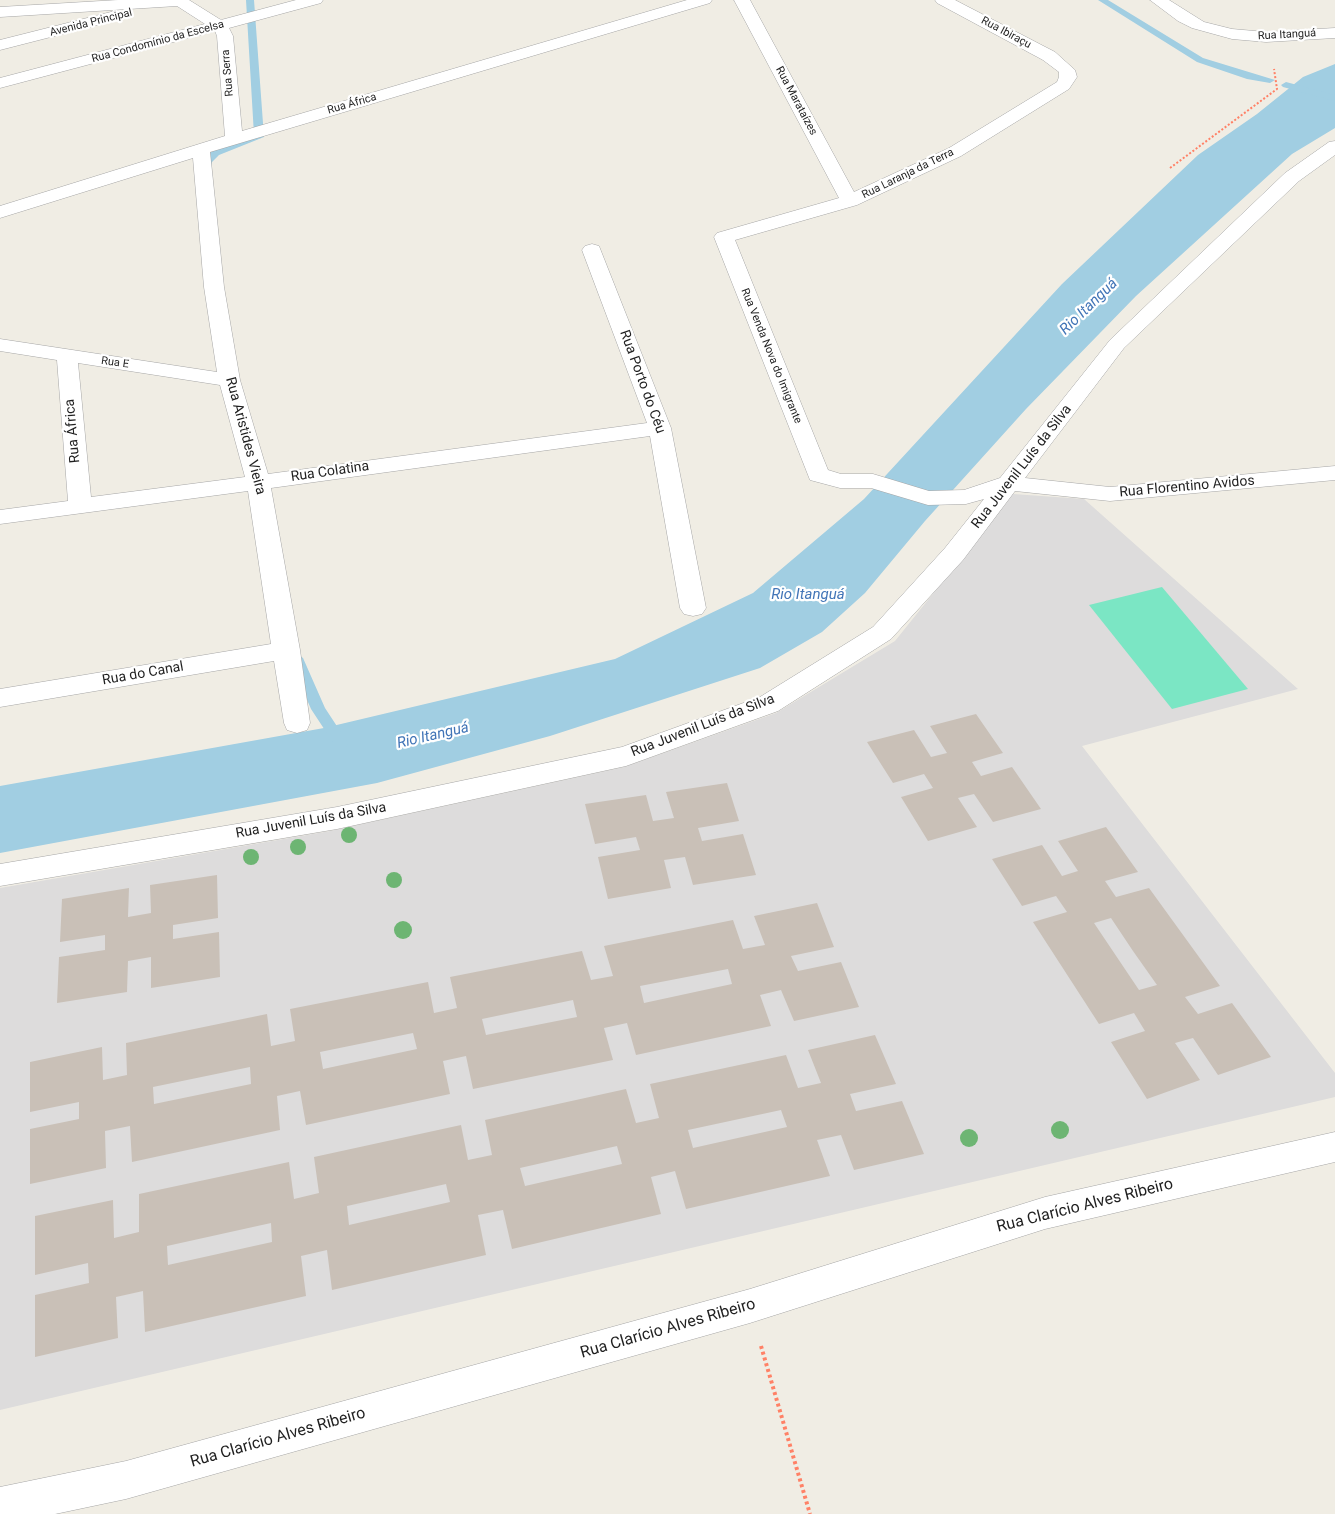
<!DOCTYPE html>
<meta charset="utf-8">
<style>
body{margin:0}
canvas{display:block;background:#f0ede4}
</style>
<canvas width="1335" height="1514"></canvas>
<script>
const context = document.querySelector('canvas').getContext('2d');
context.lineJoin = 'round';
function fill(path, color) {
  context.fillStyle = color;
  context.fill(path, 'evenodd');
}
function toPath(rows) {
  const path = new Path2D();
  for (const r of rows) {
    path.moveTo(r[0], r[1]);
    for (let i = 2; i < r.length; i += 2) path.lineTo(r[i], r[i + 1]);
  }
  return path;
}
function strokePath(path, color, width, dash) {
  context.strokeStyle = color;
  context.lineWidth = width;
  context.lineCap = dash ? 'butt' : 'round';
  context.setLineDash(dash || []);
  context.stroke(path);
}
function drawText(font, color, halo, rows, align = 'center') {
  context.font = font + ' Roboto,sans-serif';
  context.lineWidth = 4.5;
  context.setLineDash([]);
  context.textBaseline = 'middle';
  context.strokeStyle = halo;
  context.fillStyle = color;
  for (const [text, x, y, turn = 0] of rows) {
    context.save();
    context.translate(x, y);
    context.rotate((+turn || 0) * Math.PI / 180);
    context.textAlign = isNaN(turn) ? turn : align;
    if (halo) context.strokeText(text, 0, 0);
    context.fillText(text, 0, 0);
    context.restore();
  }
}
fill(toPath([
 [1013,494,1084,499,1298,689,1082,746,1335,1073,1335,1097,0,1410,0,888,330,831,624,767,776,713,895,641]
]), '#dddcdc');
fill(toPath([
 [1162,587,1248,689,1172,709,1089,605]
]), '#7be6c4');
fill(toPath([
 [1335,64,1335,128,1292,154,1136,296,1026,409,925,521,865,593,822,632,760,668,550,736,377,783,0,853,0,786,324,728,615,659,753,593,864,499,1062,284,1198,155,1257,114,1303,77]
]), '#a1cee2');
fill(toPath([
 [246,0,254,0,264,137,219,155,212,162,210,174,205,177,200,174,202,161,211,151,254,135,246,0],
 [1098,0,1108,0,1203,58,1275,80,1270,83,1247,79,1197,62,1098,0],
 [1286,82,1335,95,1335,101,1283,87,1281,85,1286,82],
 [296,653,303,658,325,708,348,743,346,747,336,747,311,709,289,658,296,653]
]), '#a1cee2');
fill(toPath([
 [976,714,1003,753,972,762,981,776,1012,767,1041,809,993,822,974,794,958,798,977,827,928,841,901,797,933,788,924,774,893,783,867,742,914,730,931,757,947,753,930,726],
 [727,783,739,821,698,828,702,841,743,834,756,875,693,885,685,857,664,860,671,888,608,899,598,857,640,850,636,837,595,844,585,804,646,795,653,821,674,818,666,792],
 [1106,827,1138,872,1105,881,1116,897,1149,888,1220,986,1185,997,1198,1014,1232,1003,1271,1057,1218,1075,1193,1038,1175,1043,1200,1080,1147,1099,1111,1042,1145,1031,1134,1013,1099,1024,1033,922,1067,912,1056,896,1022,906,992,859,1042,845,1062,876,1078,871,1058,841],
 [1111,918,1133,951,1157,985,1139,990,1094,923],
 [217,875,218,918,173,925,173,939,219,932,220,977,151,988,151,957,128,961,127,992,57,1003,59,957,105,950,105,935,60,942,62,899,129,888,128,917,151,913,150,885],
 [817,903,834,947,791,956,798,971,841,962,859,1007,794,1021,781,990,760,995,771,1026,636,1055,627,1023,604,1028,613,1060,473,1089,466,1056,443,1061,450,1094,306,1125,300,1091,277,1096,280,1130,132,1162,130,1126,105,1131,106,1168,30,1184,30,1129,79,1119,79,1102,30,1112,30,1062,102,1047,103,1080,127,1075,126,1043,267,1014,271,1046,295,1041,290,1009,428,982,434,1013,457,1008,450,977,582,951,591,980,613,976,604,946,733,920,743,949,765,945,754,916],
 [728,969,732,984,644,1003,640,986],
 [573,1000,577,1017,486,1035,482,1019],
 [413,1033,417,1049,323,1069,320,1052],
 [250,1067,251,1084,154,1104,153,1087],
 [875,1035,896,1084,850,1094,856,1111,902,1101,924,1154,854,1170,841,1135,817,1140,830,1176,686,1209,675,1171,651,1177,661,1214,512,1249,503,1210,478,1215,486,1255,332,1290,327,1250,301,1256,306,1296,145,1332,143,1291,116,1297,118,1338,35,1357,35,1295,89,1283,88,1263,35,1275,35,1216,113,1200,114,1238,139,1232,139,1194,289,1162,294,1199,319,1193,314,1157,461,1125,468,1160,492,1155,485,1120,626,1089,636,1123,659,1118,650,1084,786,1055,798,1088,821,1083,808,1050],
 [781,1110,787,1127,693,1148,688,1130],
 [617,1146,622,1164,525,1186,520,1168],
 [446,1184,450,1202,349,1225,347,1206],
 [271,1223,272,1242,168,1265,167,1246]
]), '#c9c0b7');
const minor = toPath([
 [118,0,189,0,221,20,296,0,323,0,321,3,229,28,233,36,242,131,687,0,712,0,710,3,210,152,224,287,240,380,268,474,647,423,582,250,585,246,592,244,599,246,671,428,706,608,702,614,693,616,684,614,680,608,650,436,271,488,300,650,310,723,307,730,297,733,287,730,284,723,274,661,0,707,0,689,271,644,248,491,0,524,0,510,68,501,57,360,0,351,0,339,217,372,204,287,193,158,0,218,0,206,225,136,217,36,215,31,0,88,0,78,205,24,177,6,0,17,0,7,118,0],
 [78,363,220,385,245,477,91,497,78,363],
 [734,0,750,0,854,192,949,148,1057,82,1059,77,1059,72,1043,60,937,3,935,0,955,0,1055,52,1075,70,1077,77,1069,89,961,156,857,205,735,240,828,470,841,474,873,474,929,491,964,490,1000,478,1110,340,1285,173,1329,142,1335,141,1335,155,1299,181,1124,348,1025,478,1110,487,1335,466,1335,480,1110,501,1015,491,963,560,891,639,778,711,626,766,337,829,0,886,0,864,337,807,622,747,760,697,873,627,945,548,984,499,966,504,928,505,871,488,840,488,810,480,714,237,717,233,839,198,734,0],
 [1150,0,1169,0,1204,22,1232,29,1266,32,1335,28,1335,38,1266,42,1232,39,1192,28,1178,21,1150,0],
 [115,11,121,13,123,16,121,19,0,50,0,40,115,11],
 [1335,1132,1335,1162,1045,1229,750,1323,126,1499,55,1514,0,1514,0,1487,126,1461,750,1289,1045,1197,1335,1132]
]);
strokePath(minor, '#a6a6a6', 1);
strokePath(toPath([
 [1170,168,1277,89,1274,69]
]), '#ff8166', 2, [2, 2]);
strokePath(toPath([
 [761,1346,810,1514]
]), '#ff8166', 4, [3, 3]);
fill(minor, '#fff');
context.fillStyle = '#6db573';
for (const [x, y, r] of [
 [349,835,8],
 [298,847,8],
 [251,857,8],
 [394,880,8],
 [403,930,9],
 [1060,1130,9],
 [969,1138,9]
]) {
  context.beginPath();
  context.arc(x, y, r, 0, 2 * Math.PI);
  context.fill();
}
drawText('11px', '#1f1f1f', '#fff', [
 ["Avenida Principal",91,23,-14],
 ["Rua Ibiraçu",1006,33,28],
 ["Rua Itanguá",1287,35,-3],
 ["Rua Condomínio da Escelsa",158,42,-15],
 ["Rua Serra",228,73,-95],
 ["Rua Marataízes",796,101,62],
 ["Rua África",352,104,-16],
 ["Rua Laranja da Terra",908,174,-26],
 ["Rua Venda Nova do Imigrante",771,356,68],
 ["Rua E",115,363,8]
]);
drawText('14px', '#1f1f1f', '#fff', [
 ["Rua Porto do Céu",642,382,70],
 ["Rua África",73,431,-95],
 ["Rua Aristides Vieira",245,436,75],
 ["Rua Juvenil Luís da Silva",1022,467,-52],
 ["Rua Colatina",330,472,-8],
 ["Rua Florentino Avidos",1187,487,-5],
 ["Rua do Canal",143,674,-10],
 ["Rua Juvenil Luís da Silva",703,726,-21],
 ["Rua Juvenil Luís da Silva",311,821,-10]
]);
drawText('italic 15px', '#4275b7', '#fff', [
 ["Rio Itanguá",1089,307,-44],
 ["Rio Itanguá",808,595],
 ["Rio Itanguá",433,736,-13]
]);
drawText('16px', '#1f1f1f', '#fff', [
 ["Rua Clarício Alves Ribeiro",1085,1206,-14],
 ["Rua Clarício Alves Ribeiro",668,1329,-16],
 ["Rua Clarício Alves Ribeiro",278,1438,-16]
]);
</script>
